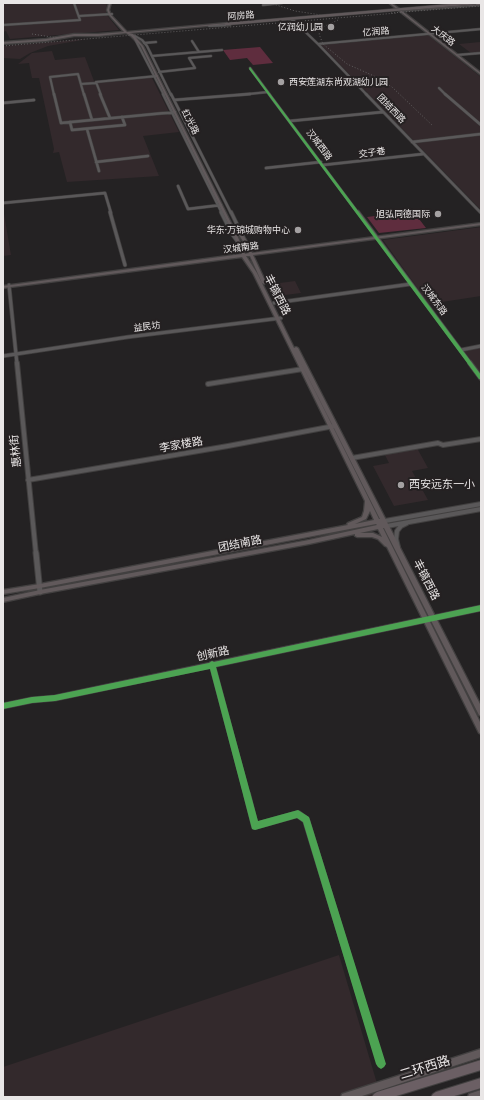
<!DOCTYPE html>
<meta charset="utf-8">
<style>
body{margin:0}
#map{position:relative;width:484px;height:1100px;overflow:hidden;background:#242223;font-family:"Noto Serif",serif}
canvas{display:block}
.frame{position:absolute;inset:0;border:4px solid #e9e6e6;pointer-events:none}
</style>
<div id="map">
<canvas width="484" height="1100"></canvas>
<div class="frame"></div>
</div>
<script>
const context = document.querySelector('canvas').getContext('2d');
context.lineJoin = 'round';
function fill(path, color) {
  context.fillStyle = color;
  context.fill(path, 'evenodd');
}
function toPath(rows) {
  const path = new Path2D();
  for (const r of rows) {
    path.moveTo(r[0], r[1]);
    for (let i = 2; i < r.length; i += 2) path.lineTo(r[i], r[i + 1]);
  }
  return path;
}
function strokePath(path, color, width, dash) {
  context.strokeStyle = color;
  context.lineWidth = width;
  context.lineCap = dash ? 'butt' : 'round';
  context.setLineDash(dash || []);
  context.stroke(path);
}
function drawText(font, color, halo, rows, align = 'center') {
  context.font = font + ' "Noto Serif","Noto Sans SC",serif';
  context.lineWidth = 4;
  context.setLineDash([]);
  context.textBaseline = 'middle';
  context.strokeStyle = halo;
  context.fillStyle = color;
  for (const [text, x, y, turn = 0] of rows) {
    context.save();
    context.translate(x, y);
    context.rotate((+turn || 0) * Math.PI / 180);
    context.textAlign = isNaN(turn) ? turn : align;
    if (halo) context.strokeText(text, 0, 0);
    context.fillText(text, 0, 0);
    context.restore();
  }
}
fill(toPath([
 [3,3,107,3,106,14,119,30,10,39,6,31,3,32],
 [428,35,481,77,481,210,321,45],
 [88,39,48,46,30,53,20,59,3,58,3,46],
 [480,42,481,52,471,53,459,44],
 [52,51,55,60,85,57,94,81,151,76,179,132,143,136,159,176,67,182,59,152,53,153,54,149,39,78,32,78,29,63,18,64,32,53],
 [3,208,11,255,3,256],
 [481,227,481,296,429,304,383,240],
 [295,281,301,293,277,296,272,284],
 [481,347,481,374,463,350],
 [417,448,428,468,412,471,428,500,394,506,373,466,389,463,384,453],
 [339,955,381,1097,3,1097,3,1067]
]), '#33292c');
fill(toPath([
 [260,47,273,63,253,65,247,58,230,60,223,50],
 [413,211,426,228,379,233,367,217]
]), '#5f2d3e');
const minorFar5 = toPath([
 [263,5,282,3],
 [79,16,112,14],
 [288,19,294,21,318,44,367,95],
 [3,25,80,20,74,3],
 [209,26,230,25],
 [135,36,142,40,147,46,171,95],
 [135,39,164,95],
 [192,41,199,52],
 [144,43,156,42],
 [318,44,481,29],
 [457,55,481,53],
 [152,56,222,50],
 [250,68,270,95],
 [159,72,195,68,189,58,211,56],
 [81,84,96,83],
 [439,88,446,95],
 [54,95,50,77,78,74,84,95],
 [101,95,96,82,157,76],
 [239,95,268,92]
]);
const minorFar4 = toPath([
 [54,94,61,123,92,120],
 [84,94,92,120],
 [100,94,110,118],
 [163,94,222,213],
 [171,94,231,213],
 [269,94,358,213],
 [366,94,481,213],
 [445,94,481,125],
 [174,100,250,94],
 [3,103,34,100],
 [92,120,175,112],
 [290,121,383,112],
 [70,122,72,130,125,125,122,117],
 [87,129,99,171],
 [412,142,481,134],
 [96,162,148,156],
 [323,165,423,154],
 [266,168,321,162],
 [178,186,188,209,221,205],
 [3,203,105,193,111,213]
]);
const minorFar3 = toPath([
 [110,212,125,265],
 [221,212,232,234,238,242],
 [231,212,245,241],
 [358,212,471,364],
 [9,285,17,364],
 [274,303,411,284],
 [461,350,481,346],
 [3,356,128,337,281,318]
]);
const minorFar2 = toPath([
 [17,363,36,554],
 [470,363,481,378],
 [208,384,303,369],
 [352,458,438,443,443,445,481,439],
 [28,480,228,446,334,426],
 [385,521,481,504],
 [387,526,481,509],
 [398,547,396,539,397,531,401,526,407,523]
]);
const minorFar1 = toPath([
 [36,553,40,592],
 [212,664,247,795],
 [3,706,32,700,55,698,481,608]
]);
const minor = toPath([
 [247,794,255,826,298,814,306,820,381,1064]
]);
const major = toPath([
 [109,3,111,3,109,10,111,15,127,32,227,23,228,24,129,33,133,34,143,46,233,227,236,226,246,240,252,253,481,223,481,225,253,255,266,283,264,284,262,283,250,256,246,256,257,273,294,348,296,347,298,348,481,706,481,716,479,715,384,528,383,528,481,724,481,734,479,733,387,547,385,546,378,539,372,537,357,537,355,536,355,534,309,544,40,594,3,602,3,598,40,590,309,540,377,525,376,524,40,588,3,594,3,590,40,584,348,525,347,524,348,523,362,517,364,511,365,501,253,273,242,257,3,288,3,286,242,254,229,225,141,46,131,36,126,33,98,36,74,36,46,41,3,44,3,42,46,39,74,34,98,34,124,32,109,15,107,10,109,3],
 [234,228,243,241,249,253,245,254,234,228],
 [301,363,380,519,379,519,301,363],
 [370,511,374,520,355,524,366,519,370,511],
 [378,529,382,537,373,533,360,533,378,529],
 [389,3,391,3,401,10,481,3,481,5,402,11,481,73,481,75,389,3],
 [481,1049,481,1057,359,1097,341,1097,342,1094,345,1093,481,1049],
 [481,1090,481,1097,468,1097,469,1094,481,1090]
]);
const highway = toPath([
 [481,1060,481,1070,393,1097,372,1097,374,1094,377,1092,481,1060],
 [481,1078,481,1088,451,1097,431,1097,433,1094,436,1092,481,1078]
]);
strokePath(minorFar5, '#424040', 3);
strokePath(minorFar4, '#424040', 3.5);
strokePath(minorFar3, '#424040', 4.5);
strokePath(minorFar2, '#424040', 6);
strokePath(minorFar1, '#424040', 7);
strokePath(minor, '#424040', 8);
strokePath(major, '#424040', 2.5);
strokePath(highway, '#424040', 2);
strokePath(minorFar5, '#5a5859', 2);
strokePath(minorFar4, '#5a5859', 2.5);
strokePath(minorFar3, '#5a5859', 3);
strokePath(minorFar2, '#5a5859', 4);
strokePath(minorFar1, '#5a5859', 5);
strokePath(minor, '#5a5859', 6);
fill(major, '#61595b');
fill(highway, '#6b5f64');
strokePath(toPath([
 [270,3,295,11,321,15],
 [391,13,481,6],
 [338,20,323,27,319,34,323,44,347,64,374,76,392,87,433,126],
 [32,34,58,38],
 [3,46,397,13]
]), '#605e5f', 1, [1, 2]);
const majorBridge = toPath([
 [226,24,476,3]
]);
strokePath(majorBridge, '#424040', 3.5, []);
strokePath(majorBridge, '#61595b', 2.5);
fill(toPath([
 [250,67,481,375,481,379,479,379,249,69,250,67],
 [481,605,481,611,216,667,258,821,298,810,309,817,310,820,386,1064,384,1067,381,1069,378,1067,376,1064,303,822,297,818,255,830,252,829,210,669,55,701,32,703,3,709,3,703,32,697,55,695,209,663,212,661,214,662,481,605]
]), '#4ca352');
for (const [x, y, r, color] of [
 [331,27,4,"#a4a1a2"],
 [281,82,4,"#a4a1a2"],
 [438,214,4,"#a4a1a2"],
 [298,230,4,"#a4a1a2"],
 [401,485,4,"#a4a1a2"]
]) {
  const dot = new Path2D();
  dot.arc(x, y, r, 0, 2 * Math.PI);
  context.fillStyle = color;
  context.fill(dot);
  strokePath(dot, '#252122', 1.5);
}
drawText('9px', '#e9e6e6', '#252122', [
 ["阿房路",241,16,-5],
 ["亿润路",376,32,-5],
 ["大庆路",443,36,38],
 ["团结西路",391,109,46],
 ["红光路",190,122,63],
 ["汉城西路",319,145,53],
 ["交子巷",372,153,-7],
 ["汉城南路",241,248,-7],
 ["汉城东路",434,300,53],
 ["益民坊",147,327,-7]
]);
drawText('9px', '#e9e6e6', '#252122', [
 ["亿润幼儿园",323,27],
 ["西安莲湖东尚观湖幼儿园",289,82,"left"],
 ["旭弘同德国际",430,214],
 ["华东·万锦城购物中心",290,230]
], 'right');
drawText('11px', '#e9e6e6', '#252122', [
 ["丰镐西路",277,295,63],
 ["李家楼路",181,445,-10],
 ["惠林街",16,451,-96],
 ["团结南路",240,544,-11],
 ["丰镐西路",426,580,63],
 ["创新路",213,654,-12]
]);
drawText('11px', '#e9e6e6', '#252122', [
 ["西安远东一小",409,485]
], 'left');
drawText('13px', '#e9e6e6', '#252122', [
 ["二环西路",425,1068,-17]
]);
</script>
